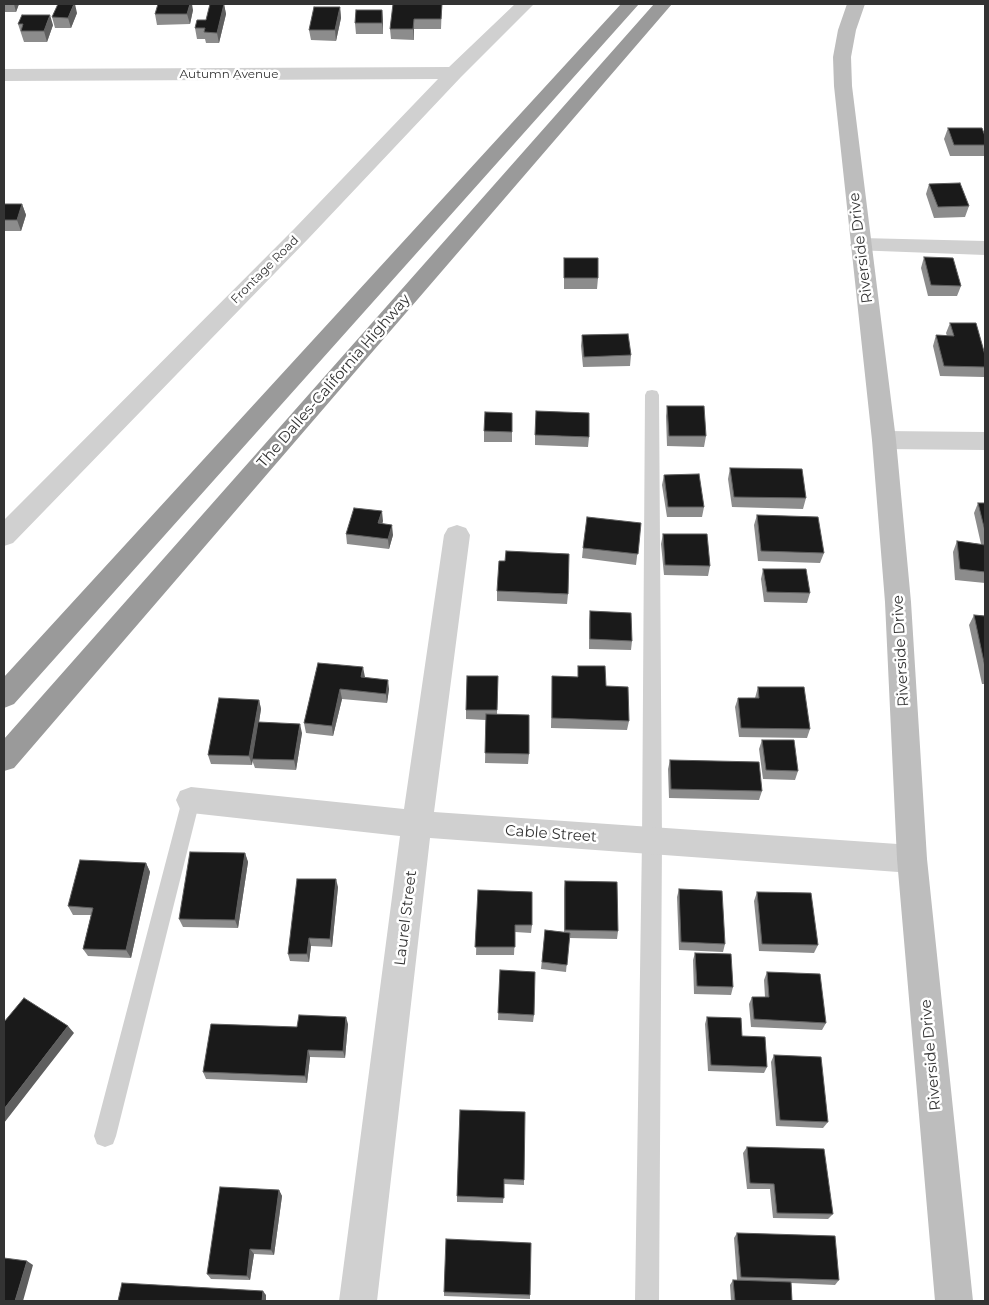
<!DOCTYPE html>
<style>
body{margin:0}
#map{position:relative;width:989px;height:1305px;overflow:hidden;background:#fff;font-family:Montserrat,sans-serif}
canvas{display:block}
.frame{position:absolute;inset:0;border:5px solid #333;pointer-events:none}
</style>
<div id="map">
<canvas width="989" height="1305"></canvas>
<div class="frame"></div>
</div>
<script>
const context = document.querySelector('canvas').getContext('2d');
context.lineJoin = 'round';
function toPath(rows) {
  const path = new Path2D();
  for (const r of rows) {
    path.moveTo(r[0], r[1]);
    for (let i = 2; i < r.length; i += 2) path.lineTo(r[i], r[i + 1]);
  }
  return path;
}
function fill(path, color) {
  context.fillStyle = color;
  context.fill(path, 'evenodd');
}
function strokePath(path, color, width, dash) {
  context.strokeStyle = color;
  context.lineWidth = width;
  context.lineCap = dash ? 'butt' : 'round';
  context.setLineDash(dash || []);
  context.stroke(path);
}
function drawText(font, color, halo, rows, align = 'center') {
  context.font = font + ' Montserrat,sans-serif';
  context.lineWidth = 5;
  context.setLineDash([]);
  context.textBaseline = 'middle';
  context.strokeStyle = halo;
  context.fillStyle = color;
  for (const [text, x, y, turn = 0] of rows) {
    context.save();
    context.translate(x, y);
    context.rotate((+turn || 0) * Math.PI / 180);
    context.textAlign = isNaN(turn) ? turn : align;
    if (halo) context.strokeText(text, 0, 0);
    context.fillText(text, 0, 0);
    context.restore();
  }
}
fill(toPath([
 [652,390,657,391,659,395,662,841,659,1301,635,1301,642,841,645,395,647,391,652,390],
 [191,792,198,794,200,800,116,1136,113,1144,105,1147,97,1144,94,1136,182,800,184,794,191,792]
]), '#d0d0d0');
fill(toPath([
 [515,4,534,4,461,77,308,239,13,543,4,546,4,520,294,229,438,79,4,81,4,69,449,67,515,4],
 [861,238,985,241,985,255,853,250,850,245,853,240,861,238],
 [884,431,985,432,985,450,884,449,875,446,872,440,875,434,884,431],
 [457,525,466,528,470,535,434,812,912,845,923,849,927,859,923,869,912,873,430,838,377,1301,339,1301,400,836,191,813,180,809,176,800,180,791,191,787,404,809,444,535,448,528,457,525]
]), '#d0d0d0');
fill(toPath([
 [847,4,865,4,856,30,851,57,852,86,896,440,911,602,927,859,973,1301,935,1301,897,859,885,602,872,440,834,86,833,57,838,30,847,4]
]), '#bdbdbd');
fill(toPath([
 [621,4,639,4,14,704,4,708,4,677,621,4],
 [654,4,672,4,14,768,4,771,4,739,654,4]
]), '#9a9a9a');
fill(toPath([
 [4,4,19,4,16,12,4,12],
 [224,4,226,14,219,43,206,43,205,39,197,39,195,28,206,20],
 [442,4,441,29,414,29,414,40,391,39,390,29],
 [340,7,341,18,336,41,311,40,309,30],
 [193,10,190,24,157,25,155,14],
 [382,10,383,34,356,34,355,23],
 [77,13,71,28,55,28,52,17],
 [18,24,53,25,47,42,24,42],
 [948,128,985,136,985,156,950,156,944,139],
 [929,184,969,206,965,217,934,218,926,194],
 [4,204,22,204,26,215,21,231,4,231],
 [924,257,961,286,957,296,928,296,921,268],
 [564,258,598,278,597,289,564,289],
 [950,323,985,355,985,375,984,377,940,376,933,346,936,335,947,336,946,333],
 [582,335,631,355,630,366,583,367,581,346],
 [667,406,706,436,704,447,667,446,666,416],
 [512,413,512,442,484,442,484,431],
 [535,435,589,437,588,447,535,445],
 [730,468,806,498,803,509,732,507,728,479],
 [664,475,704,507,702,517,667,517,662,485],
 [978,503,985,503,985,583,955,580,953,552,957,541,981,544,974,513],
 [757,515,824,553,820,563,758,561,754,525],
 [383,521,382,524,393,535,389,549,347,544,346,534],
 [641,523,636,565,582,558,583,548],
 [663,534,710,566,708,576,664,575,661,544],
 [763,569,810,593,807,603,764,602,761,579],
 [497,591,568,594,567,604,497,601],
 [590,611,632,641,631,650,589,649,589,621],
 [974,615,985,616,985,684,982,684,969,625],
 [318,663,364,677,389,689,387,703,342,699,333,736,306,733,304,723],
 [578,666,606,686,629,721,627,730,551,728,552,676,578,677],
 [498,676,497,714,529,754,528,764,485,763,486,720,466,719,466,710],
 [758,687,810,729,807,738,739,737,735,707,738,698,755,698],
 [259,700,261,709,259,722,302,733,296,770,255,768,252,760,252,765,211,764,208,755],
 [762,740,798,771,795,780,763,779,759,749],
 [670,760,762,791,759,800,669,798,668,769],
 [245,853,248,862,238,928,183,927,179,919],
 [146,863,150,872,131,958,88,956,83,949,91,915,73,915,68,906],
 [565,881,618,931,617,939,569,938,566,972,541,969,545,930,564,932,564,889],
 [338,887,332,947,311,946,309,962,290,961,288,954],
 [679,889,725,944,723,952,679,950,677,897],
 [478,890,532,925,531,933,515,932,514,955,476,955],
 [757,892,818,945,814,953,759,951,754,901],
 [695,953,733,987,731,995,694,994,693,960],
 [500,970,534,1015,533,1022,498,1020],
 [767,972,826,1023,822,1030,751,1027,749,1004,752,997,765,997,764,980],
 [707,1017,742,1036,767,1067,764,1073,708,1071,705,1024],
 [348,1024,345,1058,310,1057,307,1083,206,1079,203,1072,297,1027],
 [774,1055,828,1122,823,1128,776,1126,771,1062],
 [460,1110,524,1180,524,1185,504,1184,503,1203,457,1202,457,1196],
 [747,1147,833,1214,828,1219,773,1218,770,1189,747,1189,743,1153],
 [279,1190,282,1196,274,1255,254,1254,250,1280,211,1279,207,1274],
 [737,1233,839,1280,835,1285,791,1283,792,1301,731,1301,730,1285,733,1280,737,1280,734,1238],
 [444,1292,530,1295,530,1299,444,1296]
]), '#8c8c8c');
fill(toPath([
 [14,4,19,4,16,12],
 [74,4,75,4,77,13,71,28,68,18],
 [190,4,192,4,193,10,190,24,187,14],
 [224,4,226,14,219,43,217,33],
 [340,7,341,18,336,41,335,30],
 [382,10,383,20,383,34,382,23],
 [50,15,53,25,47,42,44,31],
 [414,19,414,40,413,29],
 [22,204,26,215,21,231,17,220],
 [382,511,383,521,379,534,378,523],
 [392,525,393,535,389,549,388,539],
 [363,667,365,677,362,687,361,677],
 [388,680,389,689,387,703,386,694],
 [340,689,342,699,333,736,332,726],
 [259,700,261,709,252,765,249,756],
 [300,724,302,733,296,770,294,760],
 [245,853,248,862,238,928,235,920],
 [146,863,150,872,131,958,126,950],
 [336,879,338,887,332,947,330,939],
 [309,938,311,946,309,962,307,954],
 [346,1017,348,1024,345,1058,343,1051],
 [68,1026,74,1033,4,1123,4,1109],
 [308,1050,310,1057,307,1083,305,1076],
 [279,1190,282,1196,274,1255,271,1250],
 [250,1249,254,1254,250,1280,247,1276],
 [27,1261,33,1265,23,1301,15,1301],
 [263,1291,266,1295,266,1301,262,1301]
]), '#5f5f5f');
const building = toPath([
 [58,4,74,4,68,18,52,17,58,4],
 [158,4,190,4,187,14,155,14,158,4],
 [210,4,224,4,217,33,204,32,205,28,195,28,197,20,206,20,210,4],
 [393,4,442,4,441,19,414,19,413,29,390,29,393,4],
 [314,7,340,7,335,30,309,30,314,7],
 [356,10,382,10,382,23,355,23,356,10],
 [22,15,50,15,44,31,21,31,23,24,18,24,22,15],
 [948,128,982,128,985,136,985,145,954,145,948,128],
 [960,183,969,206,938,207,929,184,960,183],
 [4,204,22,204,17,220,4,220,4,204],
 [924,257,953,258,961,286,931,285,924,257],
 [564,258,598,258,598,278,564,278,564,258],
 [950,323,976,323,985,355,985,367,944,366,936,335,954,336,950,323],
 [628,334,631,355,584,357,582,335,628,334],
 [667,406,704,406,706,436,669,436,667,406],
 [536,411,589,413,589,437,535,435,536,411],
 [485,412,512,413,512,432,484,431,485,412],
 [730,468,802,469,806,498,734,497,730,468],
 [699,474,704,507,668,507,664,475,699,474],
 [978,503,985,503,985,531,978,503],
 [354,508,382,511,378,523,392,525,388,539,346,534,354,508],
 [757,515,818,517,824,553,761,551,757,515],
 [587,517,641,523,638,554,583,548,587,517],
 [663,534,707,534,710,566,665,565,663,534],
 [957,541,985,545,985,572,960,569,957,541],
 [506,551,569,554,568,594,497,591,499,561,505,561,506,551],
 [763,569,806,569,810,593,767,592,763,569],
 [590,611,631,613,632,641,590,639,590,611],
 [974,615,985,616,985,667,974,615],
 [318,663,363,667,361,677,388,680,386,694,340,689,332,726,304,723,318,663],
 [578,666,605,666,606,686,628,687,629,721,552,718,552,676,578,677,578,666],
 [467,676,498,676,497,710,466,710,467,676],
 [758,687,804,687,810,729,741,728,738,698,759,698,758,687],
 [219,698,259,700,249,756,208,755,219,698],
 [486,714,529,715,529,754,485,753,486,714],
 [258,722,300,724,294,760,252,759,258,722],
 [762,740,794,740,798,771,766,770,762,740],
 [670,760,759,762,762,791,671,789,670,760],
 [190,852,245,853,235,920,179,919,190,852],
 [80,860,146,863,126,950,83,949,93,908,68,906,80,860],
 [297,879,336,879,330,939,309,938,307,954,288,954,297,879],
 [565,881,617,882,618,931,565,930,565,881],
 [679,889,722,891,725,944,681,942,679,889],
 [478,890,532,892,532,925,515,925,515,947,475,947,478,890],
 [757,892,811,893,818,945,762,944,757,892],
 [545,930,570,933,567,965,542,962,545,930],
 [695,953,731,954,733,987,697,986,695,953],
 [500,970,535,972,534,1015,498,1013,500,970],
 [767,972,820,974,826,1023,754,1019,752,997,769,997,767,972],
 [24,998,68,1026,4,1109,4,1022,24,998],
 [299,1015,346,1017,343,1051,308,1050,305,1076,203,1072,211,1024,297,1027,299,1015],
 [707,1017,741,1018,742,1036,765,1037,767,1067,711,1065,707,1017],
 [774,1055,821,1057,828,1122,780,1120,774,1055],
 [460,1110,525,1112,524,1180,504,1179,504,1198,457,1196,460,1110],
 [747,1147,824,1149,833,1214,777,1213,774,1184,750,1183,747,1147],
 [220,1187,279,1190,271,1250,250,1249,247,1276,207,1274,220,1187],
 [737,1233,835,1236,839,1280,741,1277,737,1233],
 [446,1239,531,1243,530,1295,444,1292,446,1239],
 [4,1258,27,1261,15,1301,4,1301,4,1258],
 [733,1280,791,1282,792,1301,735,1301,733,1280],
 [122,1283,263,1291,262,1301,118,1301,122,1283]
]);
fill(building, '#1a1a1a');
strokePath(building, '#5f5f5f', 1);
drawText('12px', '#333', '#fff', [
 ["Autumn Avenue",229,74],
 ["Frontage Road",265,270,-45]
]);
drawText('15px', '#333', '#fff', [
 ["Riverside Drive",861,248,-97],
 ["The Dalles-California Highway",334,381,-49],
 ["Riverside Drive",901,651,-93],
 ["Cable Street",551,834,4],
 ["Laurel Street",406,918,-83],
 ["Riverside Drive",931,1055,-95]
]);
</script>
